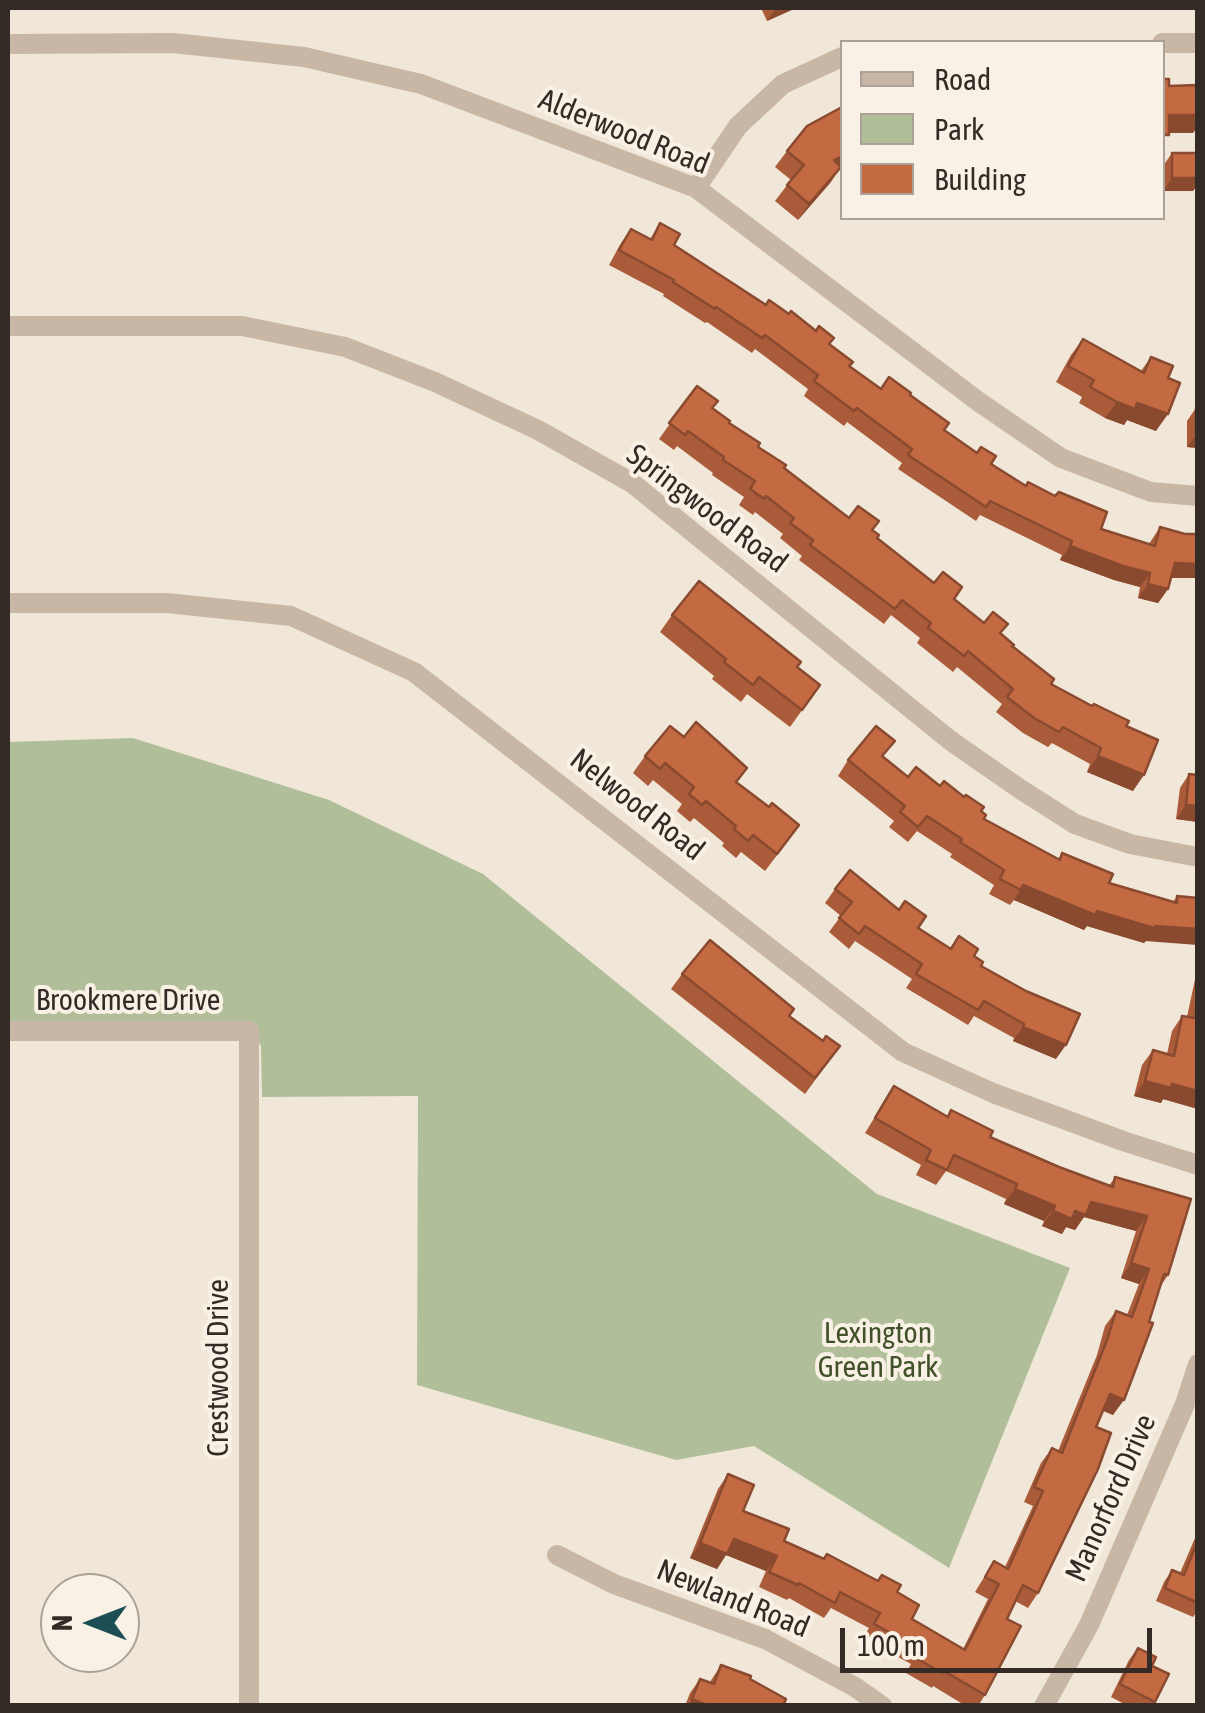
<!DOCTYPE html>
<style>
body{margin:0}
#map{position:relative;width:1205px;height:1713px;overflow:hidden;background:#f1e7d9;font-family:"Asap Condensed",sans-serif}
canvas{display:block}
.frame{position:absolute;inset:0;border:10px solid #342b26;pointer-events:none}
.legend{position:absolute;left:840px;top:40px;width:325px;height:180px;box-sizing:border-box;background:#f9f1e5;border:2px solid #aaa299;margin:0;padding:12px 18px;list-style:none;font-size:30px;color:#342b26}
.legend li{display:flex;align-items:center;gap:20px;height:50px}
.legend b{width:50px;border:2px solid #aaa299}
.north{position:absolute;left:40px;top:1573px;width:100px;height:100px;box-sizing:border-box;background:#f9f1e5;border:2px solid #aaa299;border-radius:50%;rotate:270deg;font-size:28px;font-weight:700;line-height:40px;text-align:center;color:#342b26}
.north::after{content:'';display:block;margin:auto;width:35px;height:45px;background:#1d4e55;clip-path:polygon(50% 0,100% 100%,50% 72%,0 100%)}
.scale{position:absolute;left:840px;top:1628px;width:312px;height:45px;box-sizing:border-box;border:5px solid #342b26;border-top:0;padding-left:12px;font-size:30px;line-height:35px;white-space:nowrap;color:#342b26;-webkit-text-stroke:8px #f9f1e5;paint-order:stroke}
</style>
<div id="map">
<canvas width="1205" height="1713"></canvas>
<div class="frame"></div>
<ul class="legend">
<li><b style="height:12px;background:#c8b7a5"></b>Road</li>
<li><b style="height:28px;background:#b0bf99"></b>Park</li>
<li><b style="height:28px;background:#c46a43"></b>Building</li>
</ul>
<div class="north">N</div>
<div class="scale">100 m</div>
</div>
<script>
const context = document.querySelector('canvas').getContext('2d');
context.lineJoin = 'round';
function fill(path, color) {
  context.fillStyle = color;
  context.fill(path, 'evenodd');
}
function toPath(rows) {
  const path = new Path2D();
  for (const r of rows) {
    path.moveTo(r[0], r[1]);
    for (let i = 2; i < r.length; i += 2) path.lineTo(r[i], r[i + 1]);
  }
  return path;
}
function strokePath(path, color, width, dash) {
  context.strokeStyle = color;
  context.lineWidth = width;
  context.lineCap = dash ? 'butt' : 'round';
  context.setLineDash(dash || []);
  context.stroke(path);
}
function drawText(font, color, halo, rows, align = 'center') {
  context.font = font + ' "Asap Condensed",sans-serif';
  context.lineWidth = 8;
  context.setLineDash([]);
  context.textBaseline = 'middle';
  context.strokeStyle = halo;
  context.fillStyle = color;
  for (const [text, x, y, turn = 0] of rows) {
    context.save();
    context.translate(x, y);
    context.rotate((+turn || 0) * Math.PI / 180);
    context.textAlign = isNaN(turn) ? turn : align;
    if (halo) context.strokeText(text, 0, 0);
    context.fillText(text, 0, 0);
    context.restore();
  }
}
fill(toPath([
 [133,738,329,800,483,874,877,1194,1070,1268,949,1568,754,1446,676,1460,417,1385,418,1096,262,1097,261,1046,247,1025,8,1022,8,742]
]), '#b0bf99');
strokePath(toPath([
 [1162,43,1198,43],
 [8,44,173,43,304,57,421,84,696,188,979,402,1061,458,1151,492,1198,496],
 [696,188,738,126,783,84,842,57],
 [8,326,242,326,345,347,435,382,538,430,632,483,951,741,1020,789,1075,824,1130,844,1198,857],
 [8,603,167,603,291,616,414,672,903,1052,993,1093,1123,1141,1198,1165],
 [8,1031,249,1031,249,1706],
 [557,1555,614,1584,765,1639,855,1687,882,1706],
 [1044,1706,1089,1625,1185,1404,1198,1364]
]), '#c8b7a5', 20);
fill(toPath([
 [761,8,796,8,767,21],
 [787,151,841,167,830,183,798,220,775,201,791,180,775,167],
 [1172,153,1193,191,1163,191,1163,166],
 [660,223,674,245,829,344,849,366,881,389,910,395,944,430,991,464,1026,486,1101,529,1149,544,1160,527,1171,578,1168,589,1158,603,1138,598,1140,587,1114,580,1060,560,1062,555,980,515,976,521,898,469,902,463,847,422,844,426,804,396,808,389,755,349,752,353,707,322,705,323,663,296,664,294,609,265,621,243,631,229,650,239],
 [1083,339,1141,371,1151,357,1168,378,1156,431,1127,420,1124,425,1105,418,1079,403,1082,397,1056,382,1071,355],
 [697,386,712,408,758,447,849,518,872,530,877,538,984,623,1001,634,1051,684,1126,726,1133,791,1087,772,1090,764,1052,743,1048,747,1023,733,996,712,1002,704,957,667,953,672,917,643,920,638,891,615,884,624,799,560,802,556,780,538,783,534,755,512,753,515,739,505,744,497,712,475,713,473,677,446,674,450,659,439],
 [1196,408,1198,448,1187,447,1187,421],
 [672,615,798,668,820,685,790,727,747,694,741,702,712,679,714,676,660,632],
 [684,737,747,768,737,782,787,842,765,871,741,852,736,858,722,846,724,843,694,818,690,822,677,811,682,804,653,780,648,786,633,773,645,756],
 [883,757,908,777,940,786,981,811,984,819,1058,859,1062,853,1109,883,1173,902,1177,896,1198,898,1144,943,1087,926,1084,930,1014,900,1010,905,989,894,994,885,950,857,952,854,917,831,908,842,889,827,894,821,838,776,848,760],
 [1189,774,1198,822,1176,819,1180,788],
 [835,889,918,928,950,948,959,936,1056,1059,1013,1041,1014,1038,974,1016,968,1025,906,988,912,979,855,941,849,949,829,932,841,916,825,903],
 [1198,965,1198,1109,1163,1099,1161,1103,1134,1096,1142,1065,1153,1050,1167,1054,1172,1031,1182,1016,1187,1017],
 [682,974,790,1016,823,1041,840,1046,805,1094,671,989],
 [894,1086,947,1117,951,1110,990,1137,1059,1167,1109,1186,1115,1177,1191,1199,1168,1275,1160,1287,1113,1415,1103,1411,1038,1593,1028,1608,1015,1601,1007,1619,985,1695,978,1706,966,1706,933,1686,932,1688,906,1673,911,1664,863,1638,869,1628,831,1608,824,1618,789,1598,787,1600,759,1587,766,1571,726,1555,717,1569,690,1558,718,1489,728,1474,743,1511,784,1541,897,1592,912,1619,963,1649,988,1599,975,1592,994,1561,1005,1567,1033,1506,1024,1502,1041,1463,1052,1448,1058,1451,1097,1355,1105,1326,1116,1311,1127,1315,1139,1284,1121,1278,1136,1231,1084,1217,1075,1230,1066,1227,1062,1234,1042,1226,1044,1221,1004,1204,1006,1199,946,1171,936,1185,916,1175,921,1165,865,1133],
 [1198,1531,1198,1610,1193,1617,1156,1601,1164,1582,1172,1570,1180,1573],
 [1138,1648,1152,1666,1155,1702,1153,1706,1128,1706,1111,1697,1129,1660],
 [721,1665,750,1679,783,1706,685,1706,690,1693,700,1679,710,1682]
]), '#a95b3a');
fill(toPath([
 [776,8,796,8,767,21],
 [1169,115,1198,115,1198,127,1193,133,1162,133],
 [842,156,842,166,822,177,834,160],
 [841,167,830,183,798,220,809,204],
 [1172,178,1198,178,1198,185,1193,191,1163,191],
 [1117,402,1137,403,1168,414,1156,431,1127,420,1124,425,1105,418],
 [1196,435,1198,435,1198,448,1187,447],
 [1070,546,1150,573,1140,587,1114,580,1060,560],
 [1175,563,1198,564,1198,578,1165,578],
 [1148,584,1168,589,1158,603,1138,598],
 [1098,756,1144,775,1133,791,1087,772],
 [1186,805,1198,806,1198,822,1176,819],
 [1023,885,1097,911,1155,926,1198,929,1198,945,1145,941,1144,943,1087,926,1084,930,1014,900],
 [1023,1027,1066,1045,1056,1059,1013,1041],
 [1145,1081,1172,1084,1198,1091,1198,1109,1163,1099,1161,1103,1134,1096],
 [1015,1189,1055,1206,1044,1221,1004,1204],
 [1091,1202,1147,1216,1136,1231,1084,1217,1075,1230,1066,1227,1062,1234,1042,1226,1053,1211,1075,1211],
 [1131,1263,1149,1269,1139,1284,1121,1278],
 [1110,1394,1124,1400,1113,1415,1100,1409],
 [734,1539,777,1556,766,1571,726,1555,717,1569,690,1558,700,1543],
 [692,1699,709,1706,688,1706]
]), '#894a2f');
const building = toPath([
 [1162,79,1169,79,1169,86,1198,85,1198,115,1169,115,1169,135,1162,135,1162,79],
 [842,107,842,156,834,160,841,167,809,204,787,185,804,165,787,151,807,126,842,107],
 [1172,153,1198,153,1198,178,1172,178,1172,153],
 [660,223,680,234,674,245,766,305,769,300,789,314,791,311,816,331,819,326,834,338,829,344,853,362,849,366,881,389,889,377,911,393,910,395,949,423,944,430,977,453,981,447,996,456,991,464,1026,486,1028,482,1055,496,1059,492,1107,512,1101,529,1155,546,1160,527,1185,534,1198,534,1198,564,1175,563,1168,589,1148,584,1150,573,1123,566,1070,546,1072,541,990,501,986,507,908,455,912,449,857,408,854,411,814,381,818,375,765,335,762,338,716,307,715,309,673,282,674,280,619,250,631,229,652,240,660,223],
 [1083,339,1144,373,1151,357,1173,366,1168,378,1180,383,1168,414,1137,403,1135,409,1117,402,1090,387,1094,380,1068,366,1083,339],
 [697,386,718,401,712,408,730,421,729,423,760,443,758,447,786,465,784,468,849,518,858,506,879,521,872,530,879,535,877,538,934,583,943,572,962,587,954,599,984,623,993,612,1008,624,1000,633,1014,645,1012,646,1054,679,1051,684,1092,706,1094,704,1129,721,1126,726,1158,740,1144,775,1098,756,1101,748,1063,727,1059,732,1034,718,1007,697,1013,689,968,651,964,656,928,628,931,623,902,600,895,609,810,545,813,540,790,523,794,518,766,496,764,499,750,489,755,481,723,460,724,457,688,431,685,435,669,423,697,386],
 [1196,408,1198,408,1198,435,1196,435,1196,408],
 [699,581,801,662,797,667,820,685,802,710,759,677,753,685,724,662,726,659,672,615,699,581],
 [696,722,747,768,736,782,769,807,772,803,799,825,777,854,753,835,748,841,734,829,736,826,706,801,702,805,689,794,694,787,665,763,660,769,645,756,670,726,684,737,696,722],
 [876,726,895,741,882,756,908,777,916,767,940,786,944,781,964,797,966,795,984,807,981,811,986,815,984,819,1060,860,1062,853,1113,874,1109,883,1177,903,1177,896,1198,898,1198,929,1155,926,1154,928,1097,911,1095,915,1023,885,1021,890,1000,879,1004,870,960,842,962,839,927,816,918,827,900,812,905,806,848,760,876,726],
 [1189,774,1198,775,1198,806,1186,805,1189,774],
 [850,870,899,910,905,901,926,916,918,928,951,949,959,936,978,949,974,956,983,962,981,966,1026,991,1080,1014,1066,1045,1023,1027,1024,1024,984,1001,978,1010,916,974,922,964,865,926,859,934,839,918,852,902,835,889,850,870],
 [710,940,794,1009,789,1016,823,1041,826,1036,840,1046,815,1078,682,974,710,940],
 [1198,1004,1198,1091,1172,1084,1171,1088,1145,1081,1153,1050,1174,1056,1182,1016,1195,1018,1198,1004],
 [894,1086,948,1117,951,1110,993,1131,990,1137,1059,1167,1113,1187,1115,1177,1191,1199,1168,1275,1164,1274,1149,1322,1153,1323,1124,1400,1110,1394,1096,1427,1111,1433,1098,1469,1038,1593,1023,1585,1007,1619,1021,1626,985,1695,944,1671,942,1673,916,1658,921,1649,874,1624,880,1613,840,1592,835,1603,799,1583,798,1585,769,1572,777,1556,734,1539,727,1554,700,1543,728,1474,754,1485,743,1511,789,1529,784,1541,824,1559,827,1554,878,1581,882,1575,901,1585,897,1592,919,1605,912,1619,965,1650,999,1584,985,1577,994,1561,1008,1569,1043,1491,1034,1487,1052,1448,1062,1453,1107,1340,1116,1311,1132,1317,1149,1269,1131,1263,1147,1216,1091,1202,1086,1215,1075,1211,1072,1219,1053,1211,1055,1206,1015,1189,1017,1184,954,1155,947,1170,926,1160,931,1150,875,1118,894,1086],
 [1198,1540,1198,1603,1165,1588,1172,1570,1184,1575,1198,1540],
 [1138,1648,1156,1657,1152,1666,1169,1674,1155,1702,1120,1684,1138,1648],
 [721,1665,751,1676,750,1679,786,1699,783,1706,709,1706,692,1699,700,1679,714,1684,721,1665]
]);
fill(building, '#c46a43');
strokePath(building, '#894a2f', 2.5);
drawText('30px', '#342b26', '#f9f1e5', [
 ["Alderwood Road",624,132,22],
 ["Springwood Road",707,509,37],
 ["Nelwood Road",637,805,38],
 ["Brookmere Drive",128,1001],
 ["Crestwood Drive",219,1368,-90],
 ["Manorford Drive",1111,1498,-66],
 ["Newland Road",733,1599,22]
]);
drawText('30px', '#41522a', '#f9f1e5', [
 ["Lexington",878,1334],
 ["Green Park",878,1368]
]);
</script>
